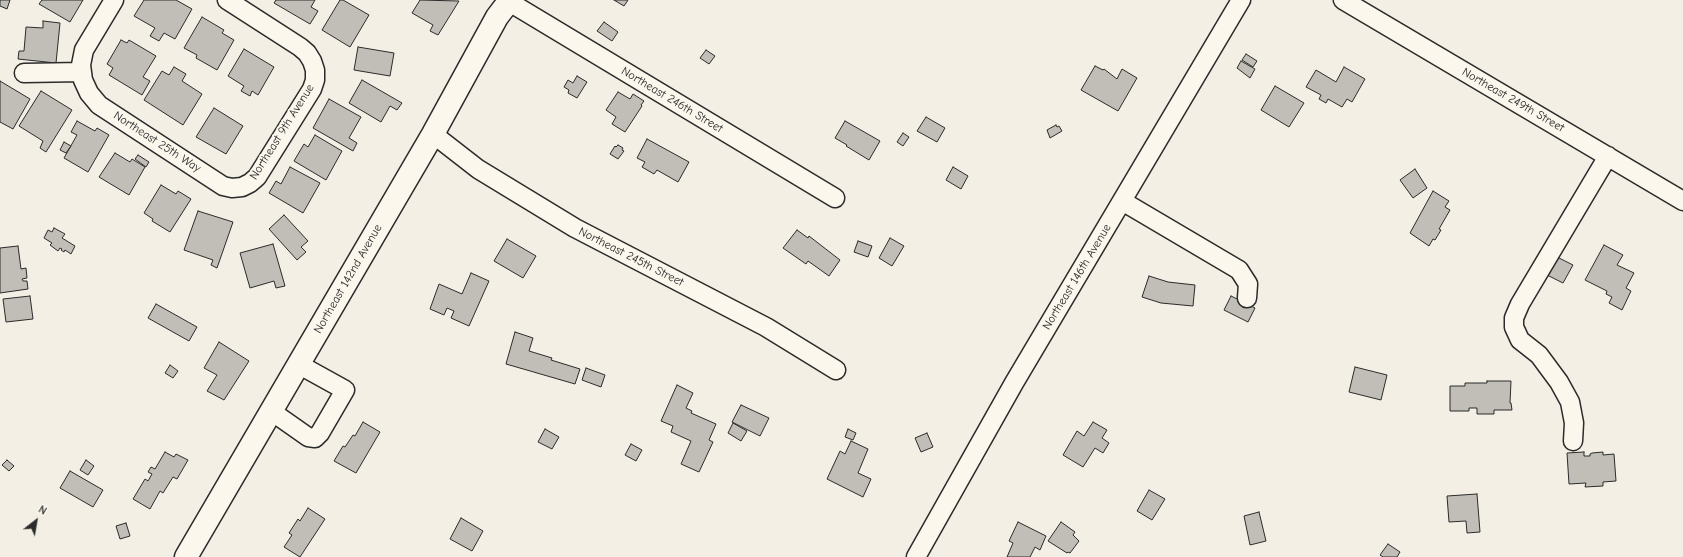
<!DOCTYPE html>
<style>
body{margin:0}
#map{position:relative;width:1683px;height:557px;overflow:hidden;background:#f3efe4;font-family:"Comic Neue",sans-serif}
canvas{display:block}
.north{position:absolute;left:16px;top:501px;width:40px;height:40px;-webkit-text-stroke:3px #fbf7ec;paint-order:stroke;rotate:31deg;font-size:11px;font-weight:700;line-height:16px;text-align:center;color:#2b2b2b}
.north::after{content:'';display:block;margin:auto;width:14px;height:18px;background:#2b2b2b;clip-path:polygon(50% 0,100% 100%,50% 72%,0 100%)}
</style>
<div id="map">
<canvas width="1683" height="557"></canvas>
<div class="north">N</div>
</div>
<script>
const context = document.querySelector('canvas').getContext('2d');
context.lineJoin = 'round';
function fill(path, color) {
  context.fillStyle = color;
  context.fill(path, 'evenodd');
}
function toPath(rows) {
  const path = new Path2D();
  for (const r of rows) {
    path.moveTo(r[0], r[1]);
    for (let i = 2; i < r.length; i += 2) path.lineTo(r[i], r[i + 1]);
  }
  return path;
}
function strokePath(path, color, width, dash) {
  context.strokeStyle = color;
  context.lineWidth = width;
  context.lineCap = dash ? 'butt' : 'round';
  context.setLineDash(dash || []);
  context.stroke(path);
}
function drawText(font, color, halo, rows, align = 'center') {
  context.font = font + ' "Comic Neue",sans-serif';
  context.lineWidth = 4;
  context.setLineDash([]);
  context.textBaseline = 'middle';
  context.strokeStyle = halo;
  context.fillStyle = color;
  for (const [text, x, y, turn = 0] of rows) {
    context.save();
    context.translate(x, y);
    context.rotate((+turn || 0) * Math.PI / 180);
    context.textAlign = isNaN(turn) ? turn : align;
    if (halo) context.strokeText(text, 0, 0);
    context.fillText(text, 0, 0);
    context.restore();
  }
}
const building = toPath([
 [0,0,10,0,7,9,0,6,0,0],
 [42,0,83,0,70,22,39,4,42,0],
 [144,0,176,0,192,9,175,39,164,33,159,41,150,36,155,28,134,16,144,0],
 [276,0,315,0,311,7,318,11,310,24,274,3,276,0],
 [340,0,343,0,369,15,350,47,322,30,340,0],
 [420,0,459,1,438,35,430,31,433,25,412,13,420,0],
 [614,0,628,0,624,6,614,0],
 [202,17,224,30,222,33,234,40,217,70,196,58,197,55,184,48,202,17],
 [43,21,60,23,56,63,18,59,19,51,24,51,26,27,43,28,43,21],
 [604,22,618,32,612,41,597,31,604,22],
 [121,40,127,43,129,40,156,56,143,77,150,81,142,95,109,75,113,68,107,64,121,40],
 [358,47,394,53,390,76,354,70,358,47],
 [244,49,274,67,258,95,252,91,250,96,241,91,244,86,228,76,244,49],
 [706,50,715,56,709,64,700,58,706,50],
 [1246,54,1257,61,1253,67,1242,60,1246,54],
 [1241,61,1255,69,1250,78,1237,68,1241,61],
 [1095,66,1103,70,1104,69,1117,79,1122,69,1137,78,1118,111,1081,90,1095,66],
 [174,67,186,74,182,81,202,94,183,125,144,100,162,71,169,75,174,67],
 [1344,67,1365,79,1352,102,1347,99,1342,107,1328,99,1326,103,1319,99,1321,95,1306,87,1316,70,1336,82,1344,67],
 [577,76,587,82,577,98,568,93,569,90,564,87,568,80,573,83,577,76],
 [362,80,402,103,397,110,390,106,381,122,349,103,362,80],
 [0,81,30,99,13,129,0,122,0,81],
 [1275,86,1304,103,1289,127,1261,110,1275,86],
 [41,91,72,110,46,152,40,148,43,141,19,126,41,91],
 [618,92,630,99,633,94,644,101,641,105,642,106,625,132,612,124,616,117,606,110,618,92],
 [329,99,361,117,349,138,357,143,353,151,313,128,329,99],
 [214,108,243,126,226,154,196,137,214,108],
 [926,117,945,128,937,142,917,131,926,117],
 [77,121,95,131,97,128,109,135,88,172,64,158,77,135,71,132,77,121],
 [845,121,880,141,869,160,846,146,847,145,835,138,845,121],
 [1056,125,1057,127,1059,126,1062,131,1050,138,1047,130,1056,125],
 [903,133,909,137,903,146,897,142,903,133],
 [315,135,342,151,326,180,294,161,304,144,308,147,315,135],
 [647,139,689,162,678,182,657,170,654,174,642,167,645,162,637,158,647,139],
 [64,142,71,146,66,153,60,150,64,142],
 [618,145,623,148,622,150,624,151,618,159,610,154,615,146,616,147,618,145],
 [115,153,130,162,132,159,145,167,129,195,99,177,115,153],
 [138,155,149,162,146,167,135,159,138,155],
 [290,167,320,183,303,213,269,193,276,181,281,184,290,167],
 [953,167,968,176,961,189,946,180,953,167],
 [1415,169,1427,188,1413,198,1400,180,1415,169],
 [161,185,176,194,178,191,191,199,170,232,152,221,153,219,144,213,161,185],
 [1433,191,1449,201,1445,207,1450,210,1439,229,1441,230,1435,240,1433,239,1429,246,1410,233,1433,191],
 [198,211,233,222,217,268,211,265,213,260,184,250,198,211],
 [284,215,308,241,301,247,306,252,297,260,269,229,284,215],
 [54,228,65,234,62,238,75,246,71,254,65,250,64,252,61,250,62,249,60,248,58,251,50,245,52,243,44,238,48,230,52,232,54,228],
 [797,230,808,238,809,236,840,260,829,276,808,261,806,264,783,248,797,230],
 [890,238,904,246,892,266,879,258,890,238],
 [507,239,536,256,523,278,494,261,507,239],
 [858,241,872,246,868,257,854,252,858,241],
 [273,244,285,286,276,288,274,281,250,288,240,253,273,244],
 [1604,245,1623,255,1617,265,1634,273,1626,288,1631,291,1622,310,1609,303,1612,297,1606,294,1607,291,1585,280,1604,245],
 [18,246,21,269,26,268,27,278,22,279,23,281,27,281,28,289,0,293,0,248,18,246],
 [1557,257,1573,265,1563,283,1547,275,1557,257],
 [471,273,489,281,469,326,451,318,454,311,447,308,444,315,430,309,439,284,462,294,471,273],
 [1149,276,1168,282,1195,285,1193,306,1161,303,1142,297,1149,276],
 [30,296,33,319,6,322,3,299,30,296],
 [1231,296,1255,308,1248,322,1224,310,1231,296],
 [156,304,197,327,189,341,148,318,156,304],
 [515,332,533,338,529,351,552,358,551,360,580,369,575,384,506,364,515,332],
 [219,342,249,361,224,400,207,391,217,375,204,368,219,342],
 [170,365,178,371,173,378,165,373,170,365],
 [1355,367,1387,375,1381,400,1349,392,1355,367],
 [586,368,605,375,601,387,582,380,586,368],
 [1487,381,1511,381,1510,403,1511,403,1512,410,1494,410,1494,414,1477,414,1477,408,1469,408,1469,411,1450,411,1450,386,1465,386,1465,383,1487,383,1487,381],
 [677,385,693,393,686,408,692,411,691,413,716,424,709,440,713,442,699,472,681,464,691,441,671,432,673,426,661,421,677,385],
 [741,405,769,418,760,436,732,422,741,405],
 [363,422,380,432,356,473,334,461,343,446,345,447,353,435,355,436,363,422],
 [1093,422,1107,430,1102,438,1109,443,1103,453,1095,448,1083,467,1063,455,1077,431,1084,436,1093,422],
 [733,423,747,431,741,441,728,433,733,423],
 [545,429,559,437,552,449,538,442,545,429],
 [848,429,856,433,853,440,845,437,848,429],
 [927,433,933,447,921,452,915,438,927,433],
 [851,441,868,449,858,473,871,479,863,497,827,479,840,451,845,454,851,441],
 [631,444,642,450,636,461,625,455,631,444],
 [165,452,174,457,176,454,188,460,177,479,173,477,163,493,160,491,150,509,133,499,145,479,148,481,152,474,148,472,151,467,155,469,165,452],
 [1584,452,1584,456,1590,456,1590,454,1592,453,1603,452,1603,455,1614,454,1616,481,1603,482,1603,486,1585,487,1586,483,1569,484,1567,453,1584,452],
 [7,460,14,466,9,471,2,465,7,460],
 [86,460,94,466,88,475,80,470,86,460],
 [70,471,103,490,93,507,60,488,70,471],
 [1149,490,1165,499,1152,520,1137,511,1149,490],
 [1477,494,1480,532,1467,533,1466,521,1449,522,1447,496,1477,494],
 [308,508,325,519,300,557,284,547,292,535,289,533,298,519,300,521,308,508],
 [1259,512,1266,541,1250,545,1244,516,1259,512],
 [461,518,483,531,472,551,450,539,461,518],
 [1018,522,1046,536,1040,550,1035,547,1030,557,1007,557,1013,543,1009,541,1018,522],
 [1061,522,1075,532,1073,535,1079,541,1070,553,1068,552,1067,553,1048,541,1061,522],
 [126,523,130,536,120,539,116,526,126,523],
 [1388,544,1400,552,1397,557,1383,557,1380,555,1388,544]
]);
fill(building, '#c0beb6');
strokePath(building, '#2b2b2b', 1);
const minor = toPath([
 [114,0,84,50,81,65,83,80,89,93,99,105,223,186,232,188,242,187,250,183,257,177,312,89,315,80,315,70,312,61,307,53,300,47,227,0],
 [506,0,835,198],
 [1343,0,1683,201],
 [24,73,82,72],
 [433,134,478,169,575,228,766,327,836,370],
 [1122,201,1239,270,1248,284,1247,298],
 [271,411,308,437,315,438,320,433,345,390,298,364],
 [1573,441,1574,423,1570,402,1559,382,1539,355,1520,340,1514,327,1514,318,1520,304,1608,156],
 [916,557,1014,383,1241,0]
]);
const major = toPath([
 [186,557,433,134,497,17,510,0]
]);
strokePath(minor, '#2b2b2b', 21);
strokePath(major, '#2b2b2b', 25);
strokePath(minor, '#fbf7ec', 18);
strokePath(major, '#fbf7ec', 22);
drawText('12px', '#2b2b2b', '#fbf7ec', [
 ["Northeast 246th Street",672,100,31],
 ["Northeast 249th Street",1513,100,30],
 ["Northeast 9th Avenue",282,132,-58],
 ["Northeast 25th Way",157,142,33],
 ["Northeast 245th Street",631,257,27],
 ["Northeast 146th Avenue",1077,277,-59],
 ["Northeast 142nd Avenue",348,279,-60]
]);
</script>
